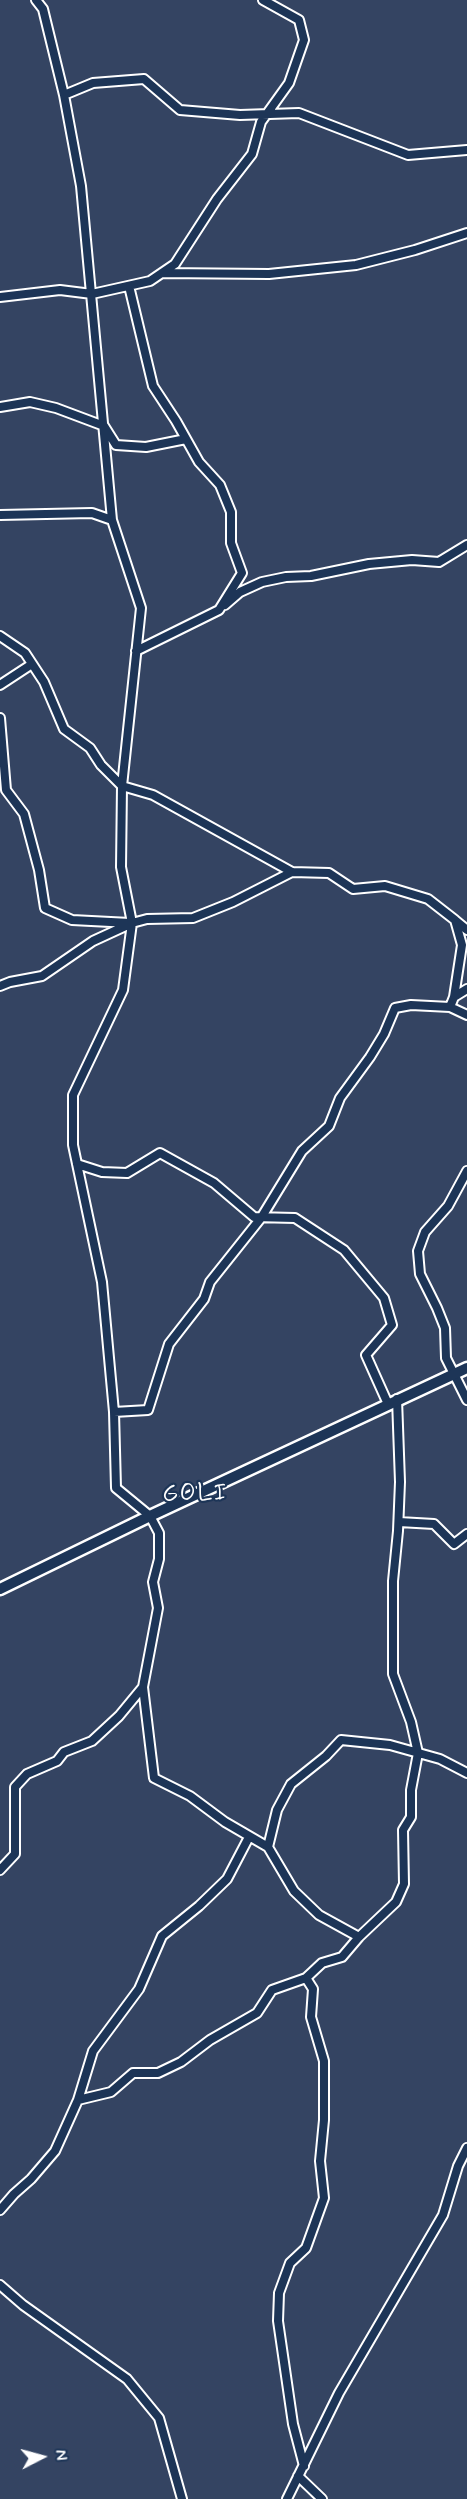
<!DOCTYPE html>
<style>
body{margin:0}
#map{position:relative;width:467px;height:2499px;overflow:hidden;background:#344462;font-family:Mynerve,sans-serif}
canvas{display:block}
.north{position:absolute;left:12px;top:2427px;width:60px;height:60px;-webkit-text-stroke:4px #1d3557;paint-order:stroke;rotate:84deg;font-size:16px;font-weight:700;line-height:24px;text-align:center;color:#fff}
.north::after{content:'';display:block;margin:auto;width:21px;height:27px;background:#fff;clip-path:polygon(50% 0,100% 100%,50% 72%,0 100%)}
</style>
<div id="map">
<canvas width="467" height="2499"></canvas>
<div class="north">N</div>
</div>
<script>
const context = document.querySelector('canvas').getContext('2d');
context.lineJoin = 'round';
function toPath(rows) {
  const path = new Path2D();
  for (const r of rows) {
    path.moveTo(r[0], r[1]);
    for (let i = 2; i < r.length; i += 2) path.lineTo(r[i], r[i + 1]);
  }
  return path;
}
function strokePath(path, color, width, dash) {
  context.strokeStyle = color;
  context.lineWidth = width;
  context.lineCap = dash ? 'butt' : 'round';
  context.setLineDash(dash || []);
  context.stroke(path);
}
function drawText(font, color, halo, rows, align = 'center') {
  context.font = font + ' Mynerve,sans-serif';
  context.lineWidth = 4.5;
  context.setLineDash([]);
  context.textBaseline = 'middle';
  context.strokeStyle = halo;
  context.fillStyle = color;
  for (const [text, x, y, turn = 0] of rows) {
    context.save();
    context.translate(x, y);
    context.rotate((+turn || 0) * Math.PI / 180);
    context.textAlign = isNaN(turn) ? turn : align;
    if (halo) context.strokeText(text, 0, 0);
    context.fillText(text, 0, 0);
    context.restore();
  }
}
const minor = toPath([
 [64,95,93,83,144,79,180,110,240,115,299,113,408,155,467,150],
 [162,273,269,274,356,265,415,250,467,233],
 [129,286,153,386,176,421,199,462,220,485,231,512,231,543,242,573,219,610,136,651],
 [0,297,60,290,92,294,150,281,175,264,217,199,252,154,261,122,289,83,304,40,299,20,263,0],
 [0,407,30,402,56,408,104,426,116,445,146,447,186,439],
 [0,515,92,513,112,520],
 [225,605,240,592,262,582,286,577,311,576,369,564,412,560,439,562,467,545],
 [0,636,25,653,44,682,64,729,90,748,101,765,122,786,153,795,292,872,329,873,353,889,385,886,428,899,455,920,462,945,454,997,450,1007,467,1015],
 [0,685,32,664],
 [0,718,6,790,24,814,39,870,45,908,72,920,130,923],
 [455,920,467,930],
 [0,986,10,982,42,976,93,941,132,923,147,919,193,918,233,902,292,872],
 [454,997,467,989],
 [77,1164,102,1172,127,1173,160,1153,214,1183,254,1217,295,1218,344,1250,384,1298,392,1325,366,1355,388,1404],
 [467,1171,448,1206,425,1232,418,1251,420,1274,437,1308,445,1328,446,1358,467,1400],
 [114,1412,148,1410,169,1344,204,1299,210,1282,261,1218,302,1151,329,1126,340,1098,370,1057,384,1034,395,1008,411,1005,450,1007],
 [399,1522,434,1524,454,1544,467,1534],
 [143,1687,154,1778,190,1796,225,1822,268,1847,294,1891,319,1915,359,1937],
 [268,1847,277,1810,291,1784,326,1756,341,1740,390,1745,440,1759,467,1773],
 [0,1870,15,1854,15,1787,27,1774,57,1761,64,1752,92,1741,119,1716,143,1687,158,1608,153,1582,159,1559,159,1533,150,1516,116,1488,114,1412,102,1282,73,1145,73,1095,123,990,132,923,121,867,122,786,141,608,112,520,81,186,64,95,43,9,36,0],
 [78,2100,93,2051,139,1989,162,1936,199,1906,227,1879,249,1837],
 [0,2210,14,2194,31,2179,55,2151,78,2100,111,2092,133,2073,158,2073,181,2062,210,2040,257,2013,272,1990,306,1978],
 [0,2285,23,2305,127,2379,159,2418,182,2499],
 [304,2466,293,2424,278,2321,279,2293,290,2263,306,2248,324,2198,320,2161,324,2120,324,2061,311,2017,313,1989,306,1978,322,1963,342,1957,359,1937,396,1902,404,1884,403,1830,411,1817,411,1790,418,1753,411,1722,393,1674,393,1581,398,1531,400,1482,397,1399],
 [298,2476,322,2499],
 [287,2499,339,2393,443,2215,458,2166,467,2148]
]);
const secondary = toPath([
 [0,1589,150,1516,467,1368]
]);
strokePath(minor, '#fff', 12);
strokePath(secondary, '#fff', 15);
strokePath(minor, '#1d3557', 8);
strokePath(secondary, '#1d3557', 10);
context.letterSpacing = '1.5px';
drawText('24px', '#fff', '#1d3557', [
 ["GOLI",195,1495]
]);
context.letterSpacing = '0px';
</script>
